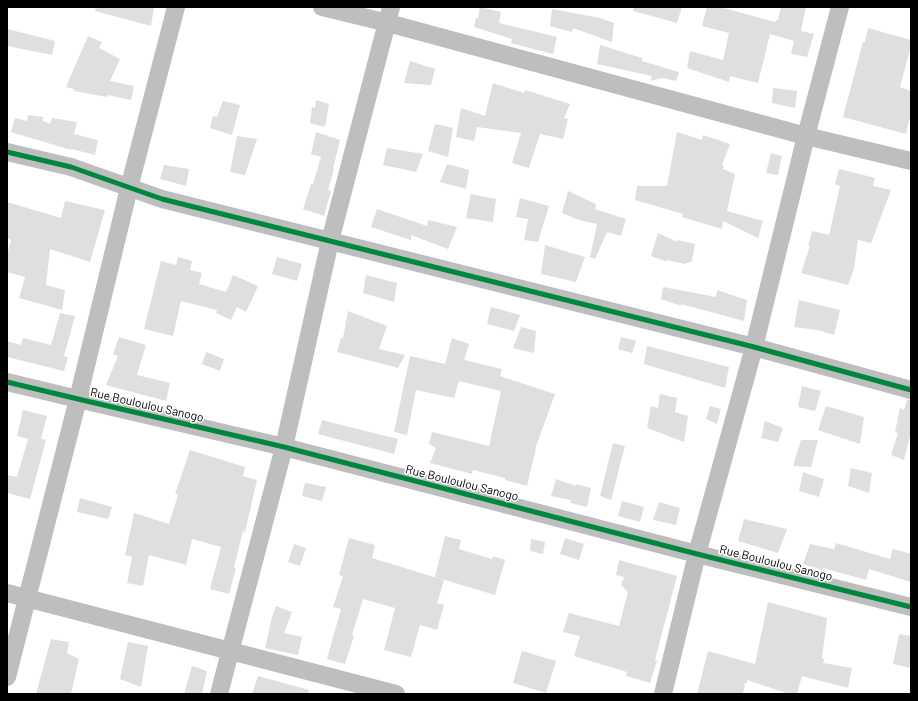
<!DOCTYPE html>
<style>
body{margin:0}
#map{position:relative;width:918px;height:701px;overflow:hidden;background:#fff;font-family:Barlow,sans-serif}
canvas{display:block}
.frame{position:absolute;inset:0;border:8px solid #000;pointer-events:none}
</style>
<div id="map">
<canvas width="918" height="701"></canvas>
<div class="frame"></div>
</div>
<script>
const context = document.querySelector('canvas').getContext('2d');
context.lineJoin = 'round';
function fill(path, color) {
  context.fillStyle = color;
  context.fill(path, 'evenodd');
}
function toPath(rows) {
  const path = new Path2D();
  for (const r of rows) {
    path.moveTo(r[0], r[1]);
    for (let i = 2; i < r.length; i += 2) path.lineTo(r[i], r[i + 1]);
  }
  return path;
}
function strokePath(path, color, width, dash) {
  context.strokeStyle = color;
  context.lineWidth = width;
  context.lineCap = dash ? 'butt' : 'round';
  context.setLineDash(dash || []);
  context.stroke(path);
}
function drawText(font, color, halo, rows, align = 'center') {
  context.font = font + ' Barlow,sans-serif';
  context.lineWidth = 3;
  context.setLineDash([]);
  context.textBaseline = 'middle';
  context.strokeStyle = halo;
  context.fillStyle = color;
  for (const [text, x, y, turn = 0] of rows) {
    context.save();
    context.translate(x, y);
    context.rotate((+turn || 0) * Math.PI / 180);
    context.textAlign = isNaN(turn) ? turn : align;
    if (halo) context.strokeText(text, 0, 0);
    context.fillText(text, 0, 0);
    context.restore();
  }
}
fill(toPath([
 [96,7,154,7,151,26,95,11],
 [480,7,501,12,499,23,557,37,553,54,511,43,512,39,474,27,476,18,478,18],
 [634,7,682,7,677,23,633,11],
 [707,7,720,7,775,22,776,20,778,20,781,7,806,7,801,31,814,34,807,57,791,54,794,41,770,34,758,83,730,76,729,82,687,68,690,51,723,60,729,33,702,26],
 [552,9,600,18,614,23,612,42,573,28,572,32,550,26],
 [868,28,911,40,911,46,900,87,911,91,911,113,906,134,843,117,863,42,865,42],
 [7,29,55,41,52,55,7,46],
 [88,36,102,42,99,48,120,59,110,81,134,86,131,100,108,95,107,97,74,91,74,89,66,87],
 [600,45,642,58,642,61,679,72,676,81,663,78,650,81,652,76,597,64],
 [410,61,435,69,431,85,404,83],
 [493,83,524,93,525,90,570,104,564,118,568,119,563,139,540,134,529,168,512,163,521,133,477,127,474,141,456,137,461,108,485,116],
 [773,88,797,91,795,108,772,103],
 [316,100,329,104,325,127,310,123,312,107,315,108],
 [223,101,240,105,232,135,210,128,213,116,217,117],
 [28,115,43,117,43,121,50,124,52,118,77,122,74,134,98,140,95,155,71,149,71,150,11,132,15,118,27,121],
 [435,124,453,128,448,157,428,151],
 [316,132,340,140,333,169,334,169,328,190,331,191,324,216,303,209,311,184,313,184,321,157,311,154],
 [677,132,702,140,703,135,730,144,722,165,724,165,723,169,735,174,727,211,763,221,758,238,723,221,722,229,682,217,683,214,635,200,637,186,667,186],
 [237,136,257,139,245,175,230,172],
 [387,148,423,154,416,172,383,165],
 [771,153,782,156,778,175,766,173],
 [447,164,469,170,466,189,440,182],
 [164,165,189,169,186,186,160,179],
 [839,169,875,178,873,186,891,190,871,243,858,240,854,269,848,285,801,273,810,246,808,246,812,231,829,235,840,186,835,184],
 [568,191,596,204,595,209,626,219,621,236,607,232,595,259,590,257,597,224,579,220,562,213],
 [471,194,496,199,493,222,466,218],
 [520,198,549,206,538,242,524,240,528,219,516,217],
 [65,201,105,210,90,262,50,249,46,285,65,290,62,310,19,298,25,277,7,272,7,255,11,240,7,238,7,202,61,218],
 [377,209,427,226,428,220,457,227,448,249,411,235,411,240,371,227],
 [658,233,677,242,677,240,695,244,692,261,685,264,667,260,667,262,651,256],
 [545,245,585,257,576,282,541,274],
 [178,257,192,261,190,270,202,273,199,284,226,292,233,275,258,286,246,312,237,307,231,320,216,313,217,310,181,301,173,336,144,329,161,261,176,265],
 [277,257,302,264,297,281,272,274],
 [366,275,397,283,394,302,363,293],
 [663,287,716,297,717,290,747,300,744,321,681,304,681,306,661,299],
 [799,300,840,310,834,335,817,330,794,327],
 [491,307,520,315,514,331,487,324],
 [348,311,387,326,379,349,405,355,398,368,337,352,341,338,343,338],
 [60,313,75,316,64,356,68,358,64,371,7,357,7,341,21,345,23,338,51,345],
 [521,327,536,331,534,353,513,348],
 [119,337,146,345,137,375,170,383,166,401,106,385,118,356,113,354],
 [621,337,636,341,632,353,618,349],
 [452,338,469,344,464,360,502,369,500,376,555,394,535,449,536,449,527,486,505,480,505,478,473,470,472,474,430,463,436,448,429,444,432,432,489,446,501,391,459,381,454,398,416,390,407,435,394,432,410,356,445,364],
 [647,346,729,367,725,388,644,364],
 [206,352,224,359,220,371,202,364],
 [802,386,821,391,815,411,798,407],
 [660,394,677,398,675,412,688,416,684,442,647,428,651,406,658,408],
 [907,400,911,400,911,437,910,436,904,460,891,455,898,433,895,432,900,408,904,410],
 [710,406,721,409,717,424,706,419],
 [826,406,864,417,860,444,818,430],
 [23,410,47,416,41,439,46,440,30,499,7,493,7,475,17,477,28,439,17,436],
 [322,420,398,439,394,454,318,434],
 [765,421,783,428,778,442,761,438],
 [801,440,818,440,811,467,793,466],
 [613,443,625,446,611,500,600,496],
 [190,450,245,467,243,476,257,480,245,532,243,531,234,567,236,568,229,594,210,589,221,547,192,539,186,565,149,555,143,586,127,583,132,557,125,555,134,513,169,524,178,495,175,494],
 [851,468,872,473,869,493,848,486],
 [803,472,824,479,819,497,799,491],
 [556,479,576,486,576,484,591,488,587,507,570,503,571,500,551,496],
 [305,483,326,487,322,501,302,496],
 [80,498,112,507,108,519,77,512],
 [622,501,644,507,640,522,618,516],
 [659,502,680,508,676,525,653,520],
 [744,519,787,529,778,553,738,541],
 [445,536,461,540,459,549,492,559,493,556,505,560,495,595,435,577],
 [349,538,375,545,372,558,444,580,437,603,444,605,437,630,420,625,411,657,384,650,395,608,363,599,352,635,354,636,345,664,327,659,341,609,333,607,343,576,339,575],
 [565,538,584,544,579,560,560,554],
 [531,539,545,542,543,554,530,551],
 [836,543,890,559,893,549,911,554,911,582,869,569,866,580,823,568,822,570,803,564,810,544,834,549],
 [294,544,306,548,300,566,288,562],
 [619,560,677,576,655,660,657,661,650,683,626,676,627,672,574,656,580,636,563,632,569,613,619,626,628,592,621,585,624,577,616,575],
 [768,602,827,618,822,658,824,659,823,663,852,668,848,688,802,676,797,694,789,694,747,680,747,683,745,683,743,694,697,694,708,651,755,664],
 [276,606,292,612,284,633,302,637,298,655,265,648,272,617],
 [899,634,911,636,911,668,893,664],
 [51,639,69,642,67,653,79,659,71,694,36,694],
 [128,642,148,646,141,687,120,679],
 [522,651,556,661,546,693,513,683],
 [192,666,207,671,202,694,184,694],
 [258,676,309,690,308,694,252,694]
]), '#dfdfdf');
strokePath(toPath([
 [322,7,388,23,806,136,911,161],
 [7,152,71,167,162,199,754,347,911,390],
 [7,382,78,399,284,447,697,554,911,607],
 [7,593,396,694],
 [7,677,78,399,129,188,176,7],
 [219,694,284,447,330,241,391,7],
 [663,694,697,554,754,347,806,136,840,7]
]), '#bebebe', 18);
strokePath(toPath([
 [7,152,71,167,162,199,754,347,911,390],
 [7,382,78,399,284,447,697,554,911,607]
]), '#00873e', 5);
drawText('12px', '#000', '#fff', [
 ["Rue Bouloulou Sanogo",147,405,13],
 ["Rue Bouloulou Sanogo",462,483,14],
 ["Rue Bouloulou Sanogo",776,563,14]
]);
</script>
